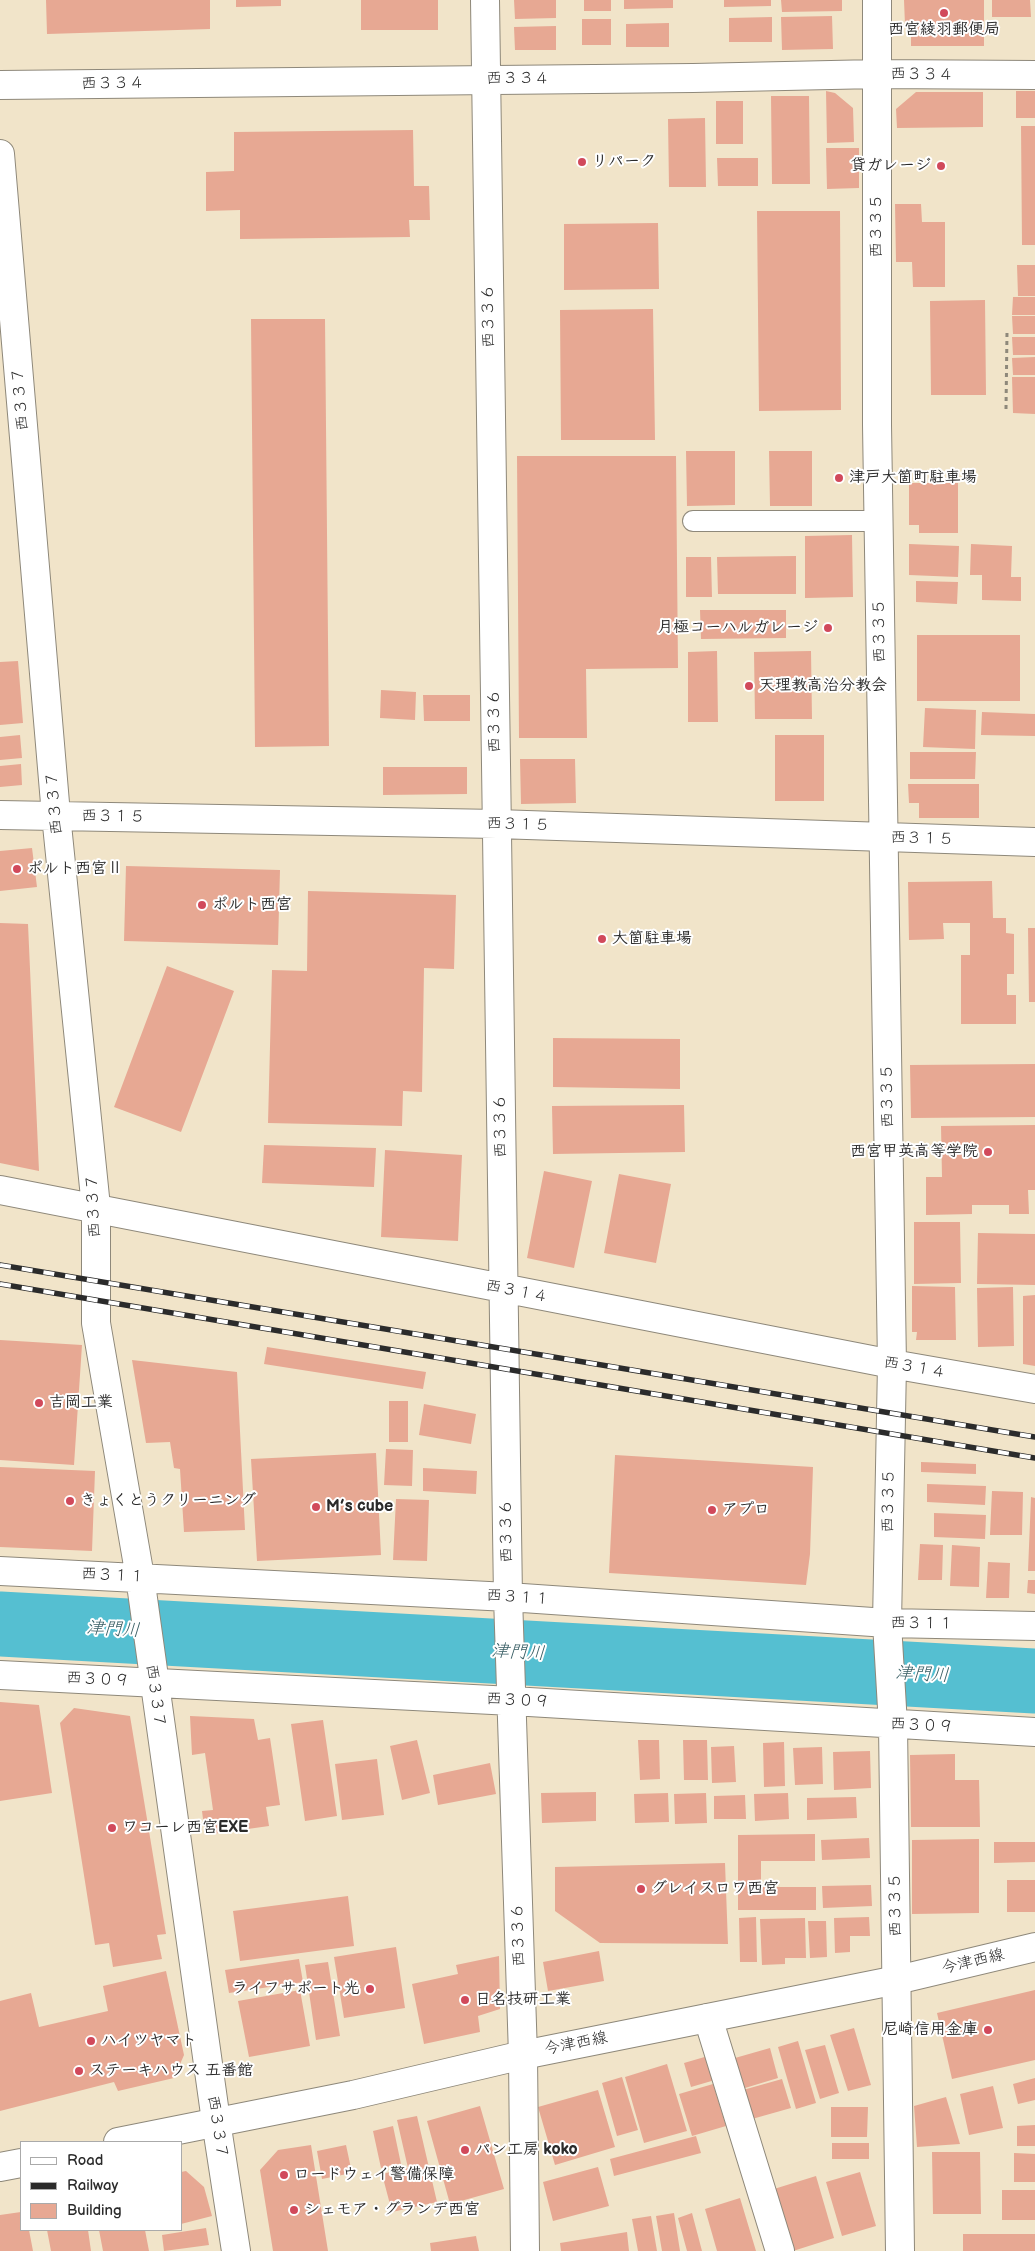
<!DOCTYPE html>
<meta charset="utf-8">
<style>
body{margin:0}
#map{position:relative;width:1035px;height:2251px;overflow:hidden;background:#f1e4c9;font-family:"Balsamiq Sans",sans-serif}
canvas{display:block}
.legend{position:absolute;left:20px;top:2141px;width:162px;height:90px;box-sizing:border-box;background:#fff;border:1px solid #aaa;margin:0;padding:6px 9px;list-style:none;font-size:15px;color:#2b2b2b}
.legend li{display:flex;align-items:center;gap:10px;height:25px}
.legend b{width:25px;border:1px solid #aaa}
</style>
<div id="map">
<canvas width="1035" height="2251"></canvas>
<ul class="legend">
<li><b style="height:6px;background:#fff"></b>Road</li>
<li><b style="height:6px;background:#2b2b2b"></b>Railway</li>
<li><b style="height:14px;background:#e7a893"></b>Building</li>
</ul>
</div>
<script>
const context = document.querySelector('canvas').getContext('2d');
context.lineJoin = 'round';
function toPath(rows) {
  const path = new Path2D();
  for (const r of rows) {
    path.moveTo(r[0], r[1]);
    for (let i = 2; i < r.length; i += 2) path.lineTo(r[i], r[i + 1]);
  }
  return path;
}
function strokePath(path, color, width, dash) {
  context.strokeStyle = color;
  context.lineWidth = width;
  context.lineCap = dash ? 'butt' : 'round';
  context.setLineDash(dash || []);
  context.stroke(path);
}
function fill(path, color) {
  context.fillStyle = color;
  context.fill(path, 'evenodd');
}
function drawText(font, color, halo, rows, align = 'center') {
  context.font = font + ' "Balsamiq Sans","Klee One",sans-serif';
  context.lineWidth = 4;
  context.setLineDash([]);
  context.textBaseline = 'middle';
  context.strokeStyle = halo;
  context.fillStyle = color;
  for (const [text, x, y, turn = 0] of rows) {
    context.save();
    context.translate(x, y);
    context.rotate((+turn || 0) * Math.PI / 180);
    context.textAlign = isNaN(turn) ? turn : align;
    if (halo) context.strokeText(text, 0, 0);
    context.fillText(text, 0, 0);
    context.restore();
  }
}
strokePath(toPath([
 [0,1624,1035,1681]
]), '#55bfd1', 65);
fill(toPath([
 [46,0,210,0,210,29,47,34],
 [236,0,281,0,281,6,236,7],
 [361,0,438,0,438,30,361,30],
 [514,0,556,0,556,18,515,19],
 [584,0,611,0,611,11,584,11],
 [624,0,673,0,673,8,624,9],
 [724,0,771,0,771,6,724,7],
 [781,0,842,0,842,11,782,12],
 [904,0,984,0,984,46,911,46,911,25,905,25],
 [992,0,1030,0,1031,17,992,17],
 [832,16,833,49,782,50,781,17],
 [772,17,772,42,729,42,729,18],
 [582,19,611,19,611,45,582,45],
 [669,23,669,47,626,47,626,24],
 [556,26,556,50,515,50,514,27],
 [826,91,835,93,853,108,854,142,827,143],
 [1016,91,1035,91,1035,118,1016,118],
 [916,92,983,92,983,127,897,128,896,109],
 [771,96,809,96,810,184,772,184],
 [716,101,743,101,743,144,716,144],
 [705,118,706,187,669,187,668,119],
 [1021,126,1035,126,1035,245,1022,245],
 [413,130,414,186,429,186,430,220,409,220,410,237,240,239,240,210,206,211,206,172,234,171,234,132],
 [826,148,859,148,859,188,827,189],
 [717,158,758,158,758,186,718,186],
 [895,204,921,204,922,222,945,222,945,287,913,287,912,262,896,262],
 [757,211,840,211,841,410,759,411],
 [658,223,659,289,564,290,564,224],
 [1017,265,1035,265,1035,296,1018,296],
 [1013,297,1035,297,1035,315,1012,315],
 [985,300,986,395,931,395,930,301],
 [653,309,655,440,561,440,560,310],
 [1012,316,1035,316,1035,334,1013,334],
 [251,319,325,319,329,746,255,747],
 [1012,337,1035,337,1035,355,1013,355],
 [1035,357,1035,375,1013,375,1012,358],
 [1012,377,1035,377,1035,414,1013,413],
 [686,451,735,451,735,505,687,506],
 [769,451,812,451,812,506,770,506],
 [517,456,676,456,678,668,586,669,587,738,519,738],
 [909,483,958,483,958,533,919,533,919,525,909,525],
 [852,535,853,597,805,598,805,536],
 [909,544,959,546,958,577,909,575],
 [971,544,1012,546,1011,577,1021,577,1021,601,982,600,982,575,970,575],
 [796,556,796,594,718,594,717,557],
 [686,557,711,557,712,597,686,597],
 [916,581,958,582,957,604,916,602],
 [700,610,786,610,786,638,701,639],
 [917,635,1020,635,1020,701,917,701],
 [717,651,718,722,688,722,688,652],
 [811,651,812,719,755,719,754,652],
 [18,661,23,723,0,725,0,662],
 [381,690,416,692,415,720,380,718],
 [423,695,470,695,470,721,424,721],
 [925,708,976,710,975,749,923,747],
 [982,712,1035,714,1035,736,981,735],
 [20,735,22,758,0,760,0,737],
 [775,735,824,735,824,801,775,801],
 [910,752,976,752,975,779,910,779],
 [520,759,575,759,576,803,521,804],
 [21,764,22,785,0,787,0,766],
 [383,767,467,767,467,794,383,795],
 [908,784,979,784,979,818,919,818,919,803,909,803],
 [32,848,37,887,0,891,0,851],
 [126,866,280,870,278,945,124,941],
 [992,881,993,918,1006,918,1006,933,1014,934,1014,974,1007,974,1007,995,1016,995,1016,1024,961,1024,961,955,970,955,970,923,943,923,944,939,909,940,908,882],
 [308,891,456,895,454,969,424,968,422,1092,403,1091,402,1126,268,1123,272,970,307,971],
 [0,923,28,924,39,1171,0,1163],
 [1028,928,1035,928,1035,1002,1029,1002],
 [167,966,234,991,181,1132,114,1107],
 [553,1038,680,1039,680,1089,553,1087],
 [1035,1064,1035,1117,911,1118,910,1065],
 [684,1105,685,1152,553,1154,552,1106],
 [1035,1125,1035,1190,1028,1190,1029,1214,1009,1214,1009,1205,972,1205,972,1214,926,1215,926,1177,942,1177,941,1126],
 [264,1145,376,1148,374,1187,262,1183],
 [385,1150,462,1155,458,1241,381,1237],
 [544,1171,592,1181,574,1268,527,1258],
 [619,1174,671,1184,656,1263,604,1253],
 [914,1222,960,1222,961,1283,914,1284],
 [978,1233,1035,1234,1035,1285,977,1284],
 [912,1286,955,1287,956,1340,916,1340,917,1332,912,1332],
 [1013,1287,1014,1346,978,1347,977,1288],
 [1035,1295,1035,1366,1023,1364,1023,1296],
 [0,1340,82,1345,74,1465,0,1460],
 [267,1347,426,1372,423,1389,264,1364],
 [132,1360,237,1372,245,1530,184,1532,180,1469,174,1468,170,1442,146,1443],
 [389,1401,408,1401,408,1442,389,1442],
 [424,1404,476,1414,471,1444,419,1435],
 [386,1449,413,1450,412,1486,384,1485],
 [376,1453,381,1555,257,1561,251,1459],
 [615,1455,813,1467,810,1554,806,1585,609,1573],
 [921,1462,976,1464,976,1474,921,1472],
 [0,1467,95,1471,92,1551,0,1547],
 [423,1468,477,1471,476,1494,423,1491],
 [927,1484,986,1486,985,1505,927,1502],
 [992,1491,1023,1492,1022,1535,990,1535],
 [1031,1497,1035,1498,1035,1571,1028,1571],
 [396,1499,429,1500,427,1561,393,1560],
 [934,1513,986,1515,985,1539,934,1537],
 [920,1544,943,1545,942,1580,918,1580],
 [952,1545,980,1547,979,1587,950,1586],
 [988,1562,1010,1563,1009,1598,986,1598],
 [1028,1580,1035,1580,1035,1594,1027,1593],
 [0,1702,39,1705,52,1793,0,1801],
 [74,1708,130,1716,166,1934,157,1935,162,1959,113,1967,109,1943,95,1945,60,1723],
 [190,1716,254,1719,258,1740,270,1738,280,1805,266,1807,269,1826,205,1835,202,1811,213,1810,205,1753,192,1755],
 [323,1720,337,1816,305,1821,291,1724],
 [417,1740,430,1793,402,1800,390,1746],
 [638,1740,659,1740,660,1779,640,1780],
 [683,1740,707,1740,708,1780,684,1780],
 [784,1742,785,1786,764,1787,763,1743],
 [734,1746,736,1782,712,1783,711,1747],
 [822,1747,823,1784,795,1785,793,1748],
 [870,1751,871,1788,834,1790,833,1752],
 [955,1754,955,1780,979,1780,980,1827,911,1827,910,1755],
 [377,1759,384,1815,342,1820,335,1764],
 [490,1763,496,1794,438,1805,433,1775],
 [596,1792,596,1821,542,1823,541,1793],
 [668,1793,669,1822,635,1823,634,1794],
 [706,1793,707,1823,675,1824,674,1794],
 [788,1793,789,1819,755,1821,754,1794],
 [745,1795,746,1819,714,1819,714,1796],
 [856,1797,857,1818,807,1820,807,1798],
 [815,1834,815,1861,761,1861,761,1887,816,1887,816,1910,738,1910,738,1835],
 [869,1838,870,1858,822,1860,821,1840],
 [979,1839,979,1913,912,1914,912,1840],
 [994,1842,1035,1842,1035,1862,994,1863],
 [725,1863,728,1944,600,1943,555,1911,555,1867],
 [1007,1880,1035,1880,1035,1912,1007,1912],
 [871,1885,872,1906,823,1908,822,1886],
 [348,1896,354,1946,240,1961,233,1911],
 [756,1917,757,1962,740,1962,739,1918],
 [869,1917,870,1936,850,1936,850,1952,835,1953,834,1918],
 [805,1918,806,1958,785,1958,785,1964,762,1965,760,1919],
 [808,1921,826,1921,827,1957,810,1958],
 [396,1947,405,2008,344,2018,334,1957],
 [599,1951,604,1981,548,1991,543,1962],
 [499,1956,500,2009,478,2016,480,2032,424,2044,412,1984,458,1974,456,1965],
 [299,1959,303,1982,229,1993,225,1970],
 [328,1962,340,2036,316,2040,305,1965],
 [166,1971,184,2055,174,2078,118,2091,114,2082,0,2111,0,2001,31,1993,39,2027,108,2011,103,1986],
 [300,1990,310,2046,249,2057,238,2001],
 [1035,1990,1035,2060,952,2079,937,2013],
 [854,2028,871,2085,848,2091,830,2035],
 [798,2041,816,2103,796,2109,778,2047],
 [825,2045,839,2093,820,2099,805,2050],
 [770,2048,778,2078,745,2088,735,2058],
 [708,2056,715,2080,691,2087,684,2063],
 [667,2064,687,2131,644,2143,625,2077],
 [622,2077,638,2130,617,2136,602,2083],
 [1035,2078,1035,2100,1018,2104,1013,2084],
 [782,2079,791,2108,752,2119,743,2090],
 [713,2084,726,2126,692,2136,679,2094],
 [993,2086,1003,2128,969,2135,960,2094],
 [598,2090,615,2147,555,2165,538,2107],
 [946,2097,960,2144,917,2147,914,2106],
 [480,2106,504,2189,450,2204,427,2121],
 [831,2107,868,2107,867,2137,831,2137],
 [417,2116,437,2202,392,2212,382,2174,408,2168,397,2120],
 [1035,2125,1035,2146,1017,2146,1017,2126],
 [393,2126,401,2164,381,2168,373,2131],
 [696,2136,701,2153,614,2176,610,2159],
 [832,2143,869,2143,869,2159,832,2159],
 [311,2145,328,2251,273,2251,260,2170,278,2150],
 [346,2145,352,2173,322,2179,317,2151],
 [932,2152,980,2152,981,2214,933,2214],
 [1014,2153,1035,2154,1035,2182,1014,2182],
 [598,2167,609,2206,553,2221,543,2182],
 [186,2171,204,2187,212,2216,181,2224,181,2172],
 [860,2172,876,2226,842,2236,826,2182],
 [816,2176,834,2238,793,2251,774,2189],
 [1002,2190,1035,2190,1035,2220,1002,2220],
 [740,2198,756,2251,717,2251,705,2209],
 [21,2212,21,2230,29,2230,33,2251,0,2251,0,2215],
 [674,2213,680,2251,662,2251,656,2216],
 [692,2213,702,2251,687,2251,678,2218],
 [651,2216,657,2251,638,2251,632,2219],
 [206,2228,209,2245,164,2251,162,2235],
 [47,2230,88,2230,91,2251,51,2251],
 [99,2230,145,2230,149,2251,103,2251],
 [627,2232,629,2251,561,2251,560,2243],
 [963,2234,1035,2234,1035,2251,963,2251],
 [476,2236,479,2251,431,2251,430,2243]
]), '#e7a893');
const service = toPath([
 [693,521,878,521]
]);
const minor = toPath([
 [485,0,508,1597,523,2055,525,2251],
 [877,0,877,425,892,1364,887,1623,893,1725,900,2251],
 [0,85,693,78,877,74,1035,75],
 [0,154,56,815,96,1207,96,1323,140,1577,216,2121,236,2251],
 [0,815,497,824,1035,842],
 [0,1190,892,1364,1035,1389],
 [0,1571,508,1597,887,1623,1035,1626],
 [0,1675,512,1701,1035,1732],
 [708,2018,780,2251]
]);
const tertiary = toPath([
 [118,2142,353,2095,523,2055,897,1980,1035,1947],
 [0,2167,21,2163]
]);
strokePath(service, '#8e887a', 22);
strokePath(minor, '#8e887a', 30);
strokePath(tertiary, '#8e887a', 30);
strokePath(toPath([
 [1006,409,1007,332]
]), '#8e887a', 3, [4, 4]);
strokePath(service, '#fff', 20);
strokePath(minor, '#fff', 28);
strokePath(tertiary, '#fff', 28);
const rail = toPath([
 [0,1265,1035,1437],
 [0,1284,1035,1458]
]);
strokePath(rail, '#2b2b2b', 5.5);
strokePath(rail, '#fff', 4, [11]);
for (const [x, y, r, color] of [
 [944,13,5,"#d1495b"],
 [582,162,5,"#d1495b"],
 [941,166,5,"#d1495b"],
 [839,478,5,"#d1495b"],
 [828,628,5,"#d1495b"],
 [749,686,5,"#d1495b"],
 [17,869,5,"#d1495b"],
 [202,905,5,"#d1495b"],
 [602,939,5,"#d1495b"],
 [988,1152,5,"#d1495b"],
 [39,1403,5,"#d1495b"],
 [70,1501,5,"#d1495b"],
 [316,1507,5,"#d1495b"],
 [712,1510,5,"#d1495b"],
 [112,1828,5,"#d1495b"],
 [641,1889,5,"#d1495b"],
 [370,1989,5,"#d1495b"],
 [465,2000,5,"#d1495b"],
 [988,2030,5,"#d1495b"],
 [91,2041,5,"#d1495b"],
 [79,2071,5,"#d1495b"],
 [465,2150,5,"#d1495b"],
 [284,2175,5,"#d1495b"],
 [294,2210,5,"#d1495b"]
]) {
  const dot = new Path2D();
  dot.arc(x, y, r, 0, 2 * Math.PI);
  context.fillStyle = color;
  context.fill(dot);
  strokePath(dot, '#fff', 2);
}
drawText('bold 16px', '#2b2b2b', '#fff', [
 ["西宮綾羽郵便局",944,30,"center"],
 ["リパーク",592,162],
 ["貸ガレージ",931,166,"right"],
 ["津戸大箇町駐車場",849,478],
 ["月極コーハルガレージ",818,628,"right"],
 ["天理教高治分教会",759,686],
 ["ポルト西宮Ⅱ",27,869],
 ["ポルト西宮",212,905],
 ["大箇駐車場",612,939],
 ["西宮甲英高等学院",978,1152,"right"],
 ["吉岡工業",49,1403],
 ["きょくとうクリーニング",80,1501],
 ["M’s cube",326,1507],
 ["アプロ",722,1510],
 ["ワコーレ西宮EXE",122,1828],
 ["グレイスロワ西宮",651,1889],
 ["ライフサポート光",360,1989,"right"],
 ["日名技研工業",475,2000],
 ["尼崎信用金庫",978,2030,"right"],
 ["ハイツヤマト",101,2041],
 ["ステーキハウス 五番館",89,2071],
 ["パン工房 koko",475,2150],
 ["ロードウェイ警備保障",294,2175],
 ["シェモア・グランデ西宮",304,2210]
], 'left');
drawText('16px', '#2b2b2b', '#fff', [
 ["西３３４",922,75,1],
 ["西３３４",518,79],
 ["西３３４",113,84,-1],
 ["西３３５",877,226,-90],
 ["西３３６",489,316,-91],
 ["西３３７",21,399,-95],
 ["西３３５",880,631,-91],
 ["西３３６",495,721,-91],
 ["西３３７",55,803,-95],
 ["西３１５",113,817,1],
 ["西３１５",518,825,2],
 ["西３１５",922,839,2],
 ["西３３５",888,1096,-91],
 ["西３３６",501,1126,-91],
 ["西３３７",94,1206,-93],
 ["西３１４",517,1292,11],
 ["西３１４",915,1368,10],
 ["西３３５",889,1501,-89],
 ["西３３６",507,1531,-91],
 ["西３１１",113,1576,3],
 ["西３１１",518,1598,4],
 ["西３１１",922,1624,1],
 ["西３０９",98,1680,3],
 ["西３３７",155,1696,82],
 ["西３０９",518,1701,3],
 ["西３０９",922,1726,3],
 ["西３３５",896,1905,-91],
 ["西３３６",519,1935,-92],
 ["今津西線",973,1962,-13],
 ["今津西線",576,2044,-11],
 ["西３３７",217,2127,81]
]);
drawText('italic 18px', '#3a5f65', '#fff', [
 ["津門川",113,1630,3],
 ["津門川",518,1653,3],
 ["津門川",922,1675,3]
]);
</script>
